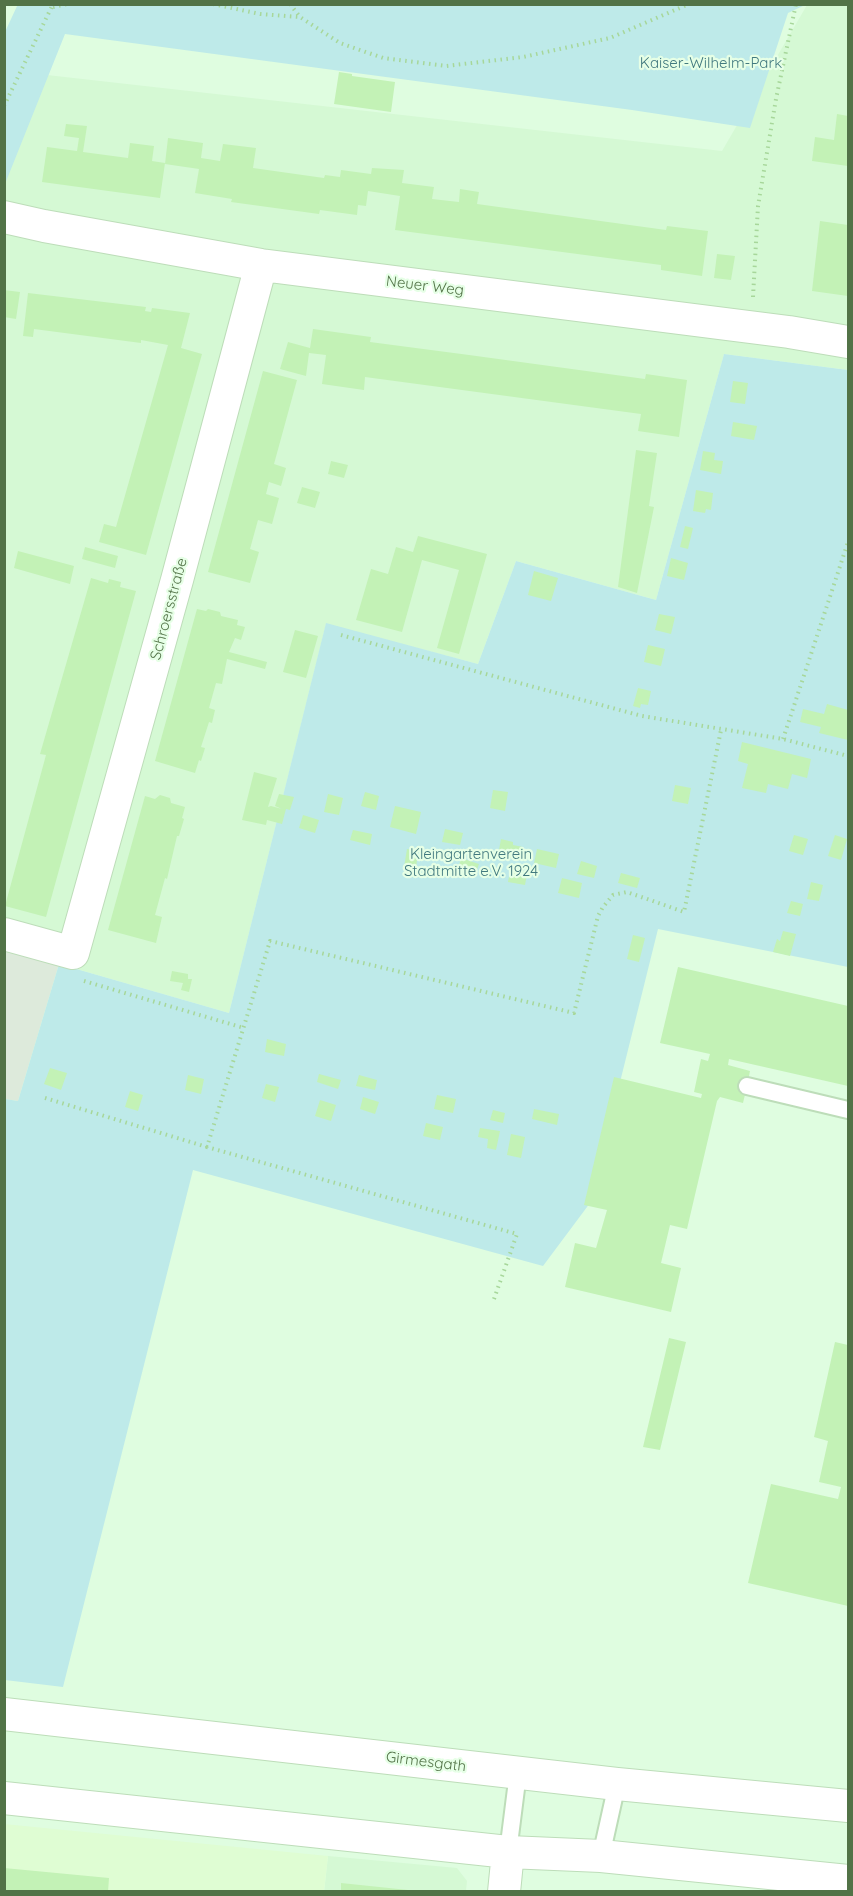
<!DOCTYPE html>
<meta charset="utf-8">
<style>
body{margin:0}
#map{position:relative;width:853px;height:1896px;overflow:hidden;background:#dffde0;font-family:Quicksand,sans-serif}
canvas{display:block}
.frame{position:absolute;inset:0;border:6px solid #527347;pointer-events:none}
</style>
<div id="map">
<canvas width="853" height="1896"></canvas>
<div class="frame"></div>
</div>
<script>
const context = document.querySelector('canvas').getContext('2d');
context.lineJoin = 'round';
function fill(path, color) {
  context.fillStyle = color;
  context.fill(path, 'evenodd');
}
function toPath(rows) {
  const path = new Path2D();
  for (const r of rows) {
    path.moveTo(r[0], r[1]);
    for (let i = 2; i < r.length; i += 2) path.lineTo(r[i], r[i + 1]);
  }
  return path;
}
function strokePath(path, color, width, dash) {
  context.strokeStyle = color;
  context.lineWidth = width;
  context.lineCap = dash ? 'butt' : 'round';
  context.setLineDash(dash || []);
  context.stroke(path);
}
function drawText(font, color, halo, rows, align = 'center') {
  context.font = font + ' Quicksand,sans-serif';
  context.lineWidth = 4.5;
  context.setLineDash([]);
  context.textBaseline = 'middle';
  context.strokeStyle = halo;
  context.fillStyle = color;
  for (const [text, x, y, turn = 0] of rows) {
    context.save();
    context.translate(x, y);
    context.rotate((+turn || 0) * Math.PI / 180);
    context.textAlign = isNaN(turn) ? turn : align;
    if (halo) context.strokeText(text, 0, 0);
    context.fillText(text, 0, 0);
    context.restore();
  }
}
fill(toPath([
 [807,5,848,5,848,370,724,354,656,600,516,561,478,664,326,624,229,1013,59,964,5,951,4,183,47,75,722,151],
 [328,1856,457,1868,467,1881,466,1891,324,1892]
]), '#d5f9d4');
fill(toPath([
 [4,1824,328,1856,324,1891,5,1891]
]), '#dffdd3');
fill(toPath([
 [5,951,59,964,18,1101,5,1099]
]), '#ddeadb');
fill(toPath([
 [18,4,805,4,805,5,788,13,750,128,632,110,65,34,5,184,5,32],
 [724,354,848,370,848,967,658,929,590,1203,543,1266,193,1170,63,1687,5,1680,5,1099,18,1101,59,964,229,1013,326,623,478,664,516,561,656,600]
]), '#beeae9');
fill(toPath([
 [339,72,352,74,352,76,395,82,391,112,334,104],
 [837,114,848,116,848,166,812,161,815,137,834,140],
 [66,124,87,126,83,152,128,158,130,143,154,146,152,161,165,163,160,198,42,182,47,147,77,151,79,138,64,136],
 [168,138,203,143,201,158,220,161,223,144,256,148,253,168,324,178,325,175,340,177,341,170,371,174,372,168,404,170,402,183,434,187,432,199,459,202,460,189,479,192,477,204,666,230,667,226,708,231,702,276,661,270,661,265,395,230,400,196,368,191,366,206,358,205,357,215,320,210,319,214,231,202,232,199,195,193,199,169,165,164],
 [820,221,848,225,848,296,812,291],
 [717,254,735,256,731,280,714,278],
 [4,290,20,292,16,319,4,317],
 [28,293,146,307,145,311,151,312,152,308,190,313,181,348,202,354,146,555,99,542,104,524,116,527,168,345,141,340,141,343,34,329,33,337,23,336],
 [313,329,371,337,370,342,469,355,645,379,646,374,687,380,679,437,638,431,641,414,365,377,364,390,322,384,326,355,309,353,306,376,280,369,288,342,310,348],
 [263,371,297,380,274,464,286,468,281,486,269,482,266,494,279,498,272,524,258,520,250,549,259,552,250,583,208,572],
 [733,381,748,383,745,404,730,402],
 [733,422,757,426,754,440,731,436],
 [636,450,657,453,649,506,654,507,637,593,618,587],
 [703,451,715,453,714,460,723,461,721,474,700,470],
 [331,461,348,465,344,478,328,474],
 [302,487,320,492,315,508,297,503],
 [696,490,713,493,711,510,706,509,705,513,693,511],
 [685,526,693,528,688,549,680,547],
 [418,536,487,554,459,654,437,648,459,570,422,560,402,632,356,620,371,569,388,574,396,547,413,552],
 [85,547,118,556,115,568,82,559],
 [18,551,74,566,70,584,14,568],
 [671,558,688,563,684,580,667,576],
 [534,571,558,578,551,601,528,595],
 [91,578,108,583,109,579,121,582,120,587,136,591,46,917,5,906,46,755,40,754],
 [197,609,206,611,208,609,220,612,221,616,238,620,237,625,245,627,241,640,235,638,229,652,267,662,265,669,227,659,222,684,216,683,209,708,215,710,212,723,209,722,201,747,205,748,201,761,199,760,195,773,155,761],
 [659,614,675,617,671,634,655,630],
 [295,630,318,636,306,678,283,672],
 [648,645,665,649,661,666,644,662],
 [638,688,651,691,648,705,641,704,640,708,633,706],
 [827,704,848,710,848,740,819,733,821,727,800,722,803,709,824,714],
 [742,742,811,759,807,778,792,774,788,789,768,784,766,793,742,788,748,764,738,761],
 [254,772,277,778,268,807,271,806,282,809,275,806,279,794,294,797,290,810,286,809,282,824,267,820,266,825,242,820],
 [675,785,691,788,688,804,672,801],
 [493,790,508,792,505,811,490,808],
 [365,792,379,796,376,810,361,806],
 [328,794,343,798,339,815,324,812],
 [160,795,170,798,171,803,185,807,182,818,184,819,179,836,177,836,167,879,165,878,155,915,162,917,156,943,108,930,145,796,155,799],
 [395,806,421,812,416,834,390,827],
 [303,815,319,820,315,833,299,828],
 [445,829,463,833,460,845,442,842],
 [353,830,372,834,370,845,350,840],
 [794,835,808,839,803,855,789,851],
 [835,835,847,839,841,860,828,856],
 [501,839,513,842,513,845,523,847,521,856,526,857,525,861,498,855],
 [407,849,418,851,416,869,404,867],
 [537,849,559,854,556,868,534,863],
 [461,858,479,864,475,875,458,869],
 [581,861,597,866,594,878,577,874],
 [510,871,527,874,525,885,508,882],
 [621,873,640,878,637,888,618,883],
 [562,878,582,883,579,898,558,893],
 [811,882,823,885,819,901,807,899],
 [791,901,803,904,800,916,787,913],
 [783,931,796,934,790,956,773,952,777,939,780,941],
 [633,935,645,938,639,962,627,959],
 [678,967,848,1006,848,1086,729,1059,728,1065,750,1071,747,1086,743,1103,720,1097,717,1101,687,1229,670,1225,661,1263,681,1268,671,1312,565,1287,575,1243,596,1248,607,1210,584,1205,614,1077,701,1098,702,1094,694,1092,701,1059,708,1061,710,1054,660,1043],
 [172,971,188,974,188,979,192,979,189,992,181,990,183,983,170,981],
 [267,1039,286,1044,284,1056,265,1052],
 [50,1068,67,1073,61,1090,44,1084],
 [319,1074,341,1080,338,1089,317,1082],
 [188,1075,204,1079,201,1094,185,1090],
 [359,1075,377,1080,375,1090,356,1086],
 [266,1084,279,1087,275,1102,262,1098],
 [130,1091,143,1095,138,1111,125,1107],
 [437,1095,456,1099,453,1113,434,1109],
 [363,1097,379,1102,375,1114,360,1109],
 [320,1100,336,1105,331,1121,315,1116],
 [534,1109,559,1114,557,1125,532,1119],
 [493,1110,505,1113,503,1123,490,1120],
 [426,1123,443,1127,440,1140,423,1136],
 [480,1128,500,1131,496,1150,487,1148,488,1139,478,1137],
 [511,1134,525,1137,521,1158,507,1155],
 [669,1338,686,1342,660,1450,643,1447],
 [835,1342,848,1345,848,1606,748,1583,771,1484,838,1499,841,1487,819,1482,828,1441,814,1437],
 [4,1868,109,1878,108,1892,4,1892],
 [341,1883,408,1890,408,1892,341,1892]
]), '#c3f2b6');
const service = toPath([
 [747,1086,848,1110],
 [508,1852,518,1773],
 [601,1856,617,1784]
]);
const minor = toPath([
 [4,217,44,226,261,265,789,332,848,342],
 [4,934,73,953,177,580,261,265],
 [4,1714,617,1784,848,1806],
 [4,1798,508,1852,601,1856,848,1881],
 [504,1892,508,1852]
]);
strokePath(service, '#bdddb9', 20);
strokePath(minor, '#bdddb9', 34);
strokePath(toPath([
 [213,4,260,14,299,17],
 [290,4,300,17,340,43,383,58,446,66,523,57,610,38,689,4],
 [53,7,67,4],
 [4,106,53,4],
 [753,297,758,206,776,99,796,4],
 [341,635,642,716,783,739,848,756],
 [783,739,848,542],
 [84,981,244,1028],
 [45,1098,207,1147],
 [494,1299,517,1234,207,1147,270,941,574,1013,598,916,603,907,613,895,627,892,684,912,721,730]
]), '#a7d79a', 4, [1.5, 4.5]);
strokePath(service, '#fff', 16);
strokePath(minor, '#fff', 32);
drawText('15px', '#41797f', '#e6ffe6', [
 ["Kaiser-Wilhelm-Park",711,63],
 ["Kleingartenverein",471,854],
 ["Stadtmitte e.V. 1924",471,871]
]);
drawText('15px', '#527347', '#e6ffe6', [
 ["Neuer Weg",425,286,7],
 ["Schroersstraße",169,609,-75],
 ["Girmesgath",426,1762,7]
]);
</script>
